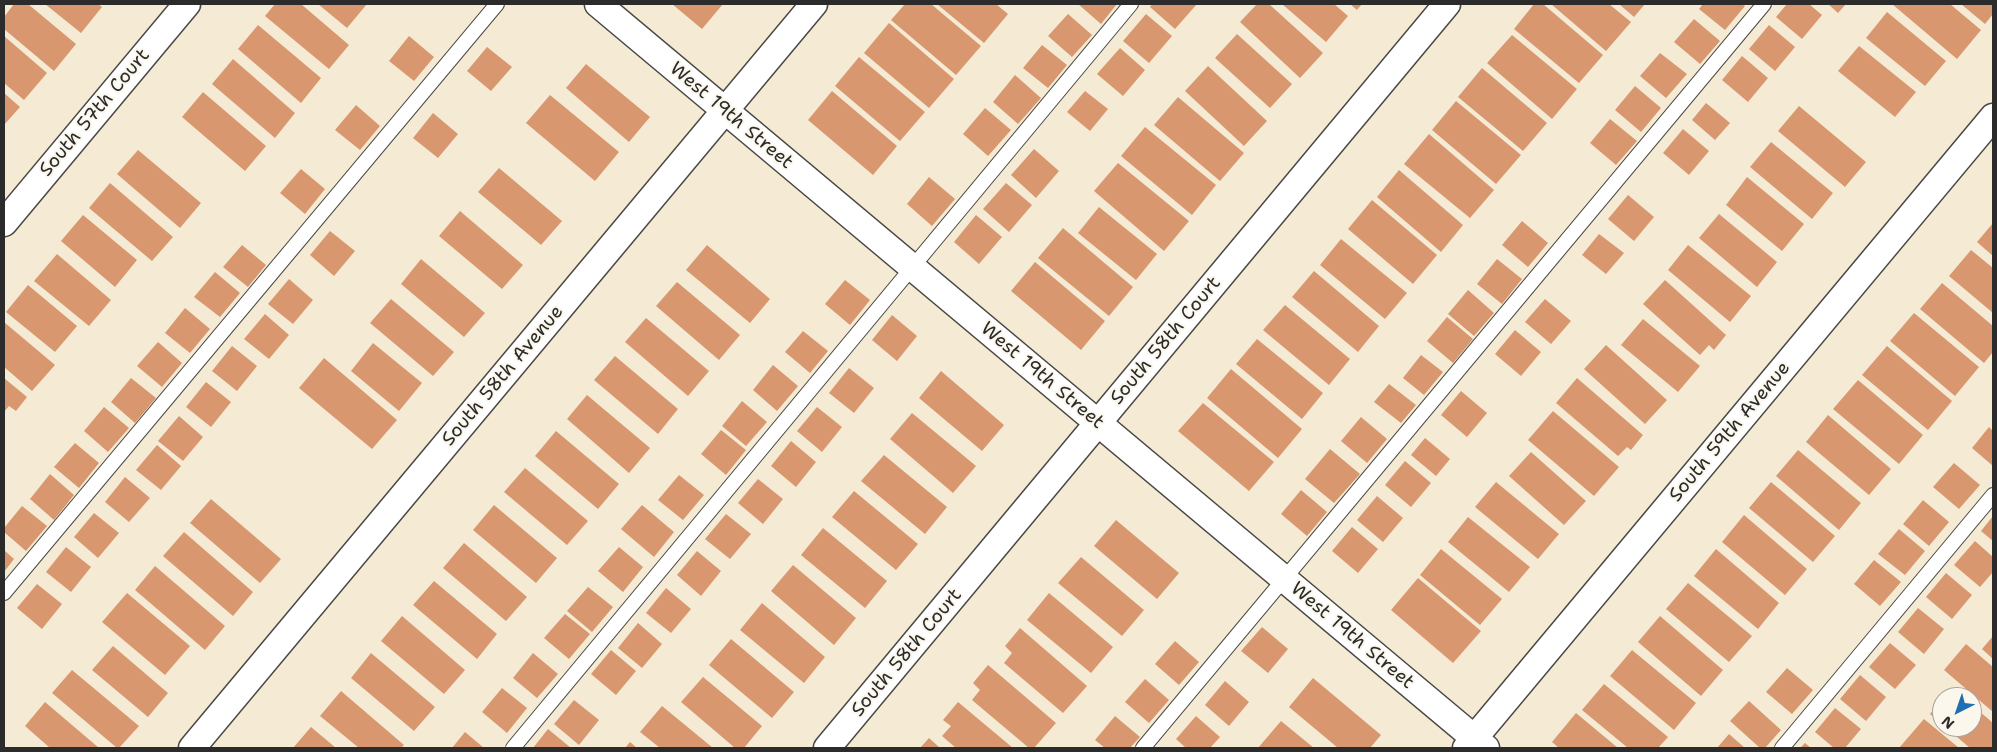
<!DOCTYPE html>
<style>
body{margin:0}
#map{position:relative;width:1997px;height:752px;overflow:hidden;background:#f5ead4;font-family:"Shantell Sans",sans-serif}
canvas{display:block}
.frame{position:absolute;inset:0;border:5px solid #2b2b2b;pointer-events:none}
.north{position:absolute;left:1932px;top:687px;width:50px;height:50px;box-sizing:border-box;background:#fbf7ec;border:1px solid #a8a59f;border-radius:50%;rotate:221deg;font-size:14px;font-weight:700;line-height:20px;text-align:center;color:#2b2b2b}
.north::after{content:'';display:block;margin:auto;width:18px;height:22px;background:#1f6fb2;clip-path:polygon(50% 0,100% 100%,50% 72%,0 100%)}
</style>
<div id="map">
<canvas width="1997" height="752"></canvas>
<div class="frame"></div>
<div class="north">N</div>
</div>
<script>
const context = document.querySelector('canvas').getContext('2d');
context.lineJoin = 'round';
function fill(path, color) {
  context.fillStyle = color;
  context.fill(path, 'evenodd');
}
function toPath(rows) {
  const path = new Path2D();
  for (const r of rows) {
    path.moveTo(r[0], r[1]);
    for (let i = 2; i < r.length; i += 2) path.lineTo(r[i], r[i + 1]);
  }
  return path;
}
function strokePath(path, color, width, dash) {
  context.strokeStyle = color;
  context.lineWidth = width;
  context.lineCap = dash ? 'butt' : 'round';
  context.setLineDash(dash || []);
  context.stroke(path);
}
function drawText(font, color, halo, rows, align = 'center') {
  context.font = font + ' "Shantell Sans",sans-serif';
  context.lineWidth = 4;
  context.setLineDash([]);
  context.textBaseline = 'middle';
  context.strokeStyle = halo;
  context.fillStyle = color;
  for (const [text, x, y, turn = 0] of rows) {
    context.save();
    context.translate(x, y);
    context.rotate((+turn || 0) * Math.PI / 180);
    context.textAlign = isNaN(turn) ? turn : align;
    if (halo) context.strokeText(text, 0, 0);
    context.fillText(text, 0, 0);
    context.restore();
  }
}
fill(toPath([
 [14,4,28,4,76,44,54,71,4,29,4,17],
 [45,4,98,4,102,7,81,33],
 [275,4,301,4,349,45,329,69,265,16],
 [318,4,367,4,347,28],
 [672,4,723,4,702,29],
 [905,4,931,4,981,46,956,75,891,20],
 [937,4,996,4,1008,14,984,43],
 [1078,4,1117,4,1101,24],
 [1152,4,1197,4,1175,29,1150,7],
 [1257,4,1269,4,1323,53,1300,78,1240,22],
 [1282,4,1334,4,1348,16,1326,42],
 [1350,4,1362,4,1357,10],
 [1534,4,1543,4,1603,55,1579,83,1514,29],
 [1551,4,1609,4,1631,22,1606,51],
 [1619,4,1645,4,1634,17],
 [1703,4,1742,4,1745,6,1725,30,1699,9],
 [1787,4,1809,4,1822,15,1802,39,1776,17],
 [1828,4,1846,4,1838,13],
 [1892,4,1950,4,1981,30,1957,59],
 [1961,4,1993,4,1993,14,1985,24],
 [1887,12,1946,61,1925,86,1866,38],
 [1068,14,1092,35,1072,57,1048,36],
 [1146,14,1172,36,1149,63,1123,41],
 [1694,19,1720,41,1700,64,1674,42],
 [889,23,954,79,929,108,864,53],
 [258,25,321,78,301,103,238,49],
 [1769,25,1795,47,1775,71,1749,49],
 [1237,34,1292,84,1270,108,1215,58],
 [1512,35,1577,89,1552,119,1487,63],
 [4,36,47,73,24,100,4,83],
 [409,36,434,57,414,81,389,61],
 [1042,45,1067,65,1048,88,1023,68],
 [1859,46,1916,92,1895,117,1838,71],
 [487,47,512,67,491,91,467,71],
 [1120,48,1145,70,1123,96,1097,74],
 [1660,53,1687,74,1666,98,1640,76],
 [1742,56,1768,78,1748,102,1722,80],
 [859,57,925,112,900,141,835,86],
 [233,59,295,113,275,138,212,84],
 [586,64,650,117,629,142,566,88],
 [1208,66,1267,121,1244,146,1185,91],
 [1482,68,1547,123,1523,151,1458,97],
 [1015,75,1041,98,1018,124,993,102],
 [1635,86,1661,108,1641,132,1615,110],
 [832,91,897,146,873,175,808,120],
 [1085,91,1108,109,1090,131,1067,112],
 [203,92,266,146,245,171,182,117],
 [4,93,20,107,4,125],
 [550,95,619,152,595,181,526,123],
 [1178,97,1244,153,1220,181,1154,125],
 [1456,101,1521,155,1496,184,1432,130],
 [1706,103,1730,123,1715,140,1692,120],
 [356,105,380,126,360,150,335,130],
 [1799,106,1866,162,1845,187,1778,131],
 [985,108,1011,130,988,156,963,134],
 [433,113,458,134,438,158,413,138],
 [1610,119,1637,141,1616,165,1590,143],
 [1145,127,1216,185,1192,215,1121,156],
 [1683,129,1709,151,1689,175,1663,153],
 [1429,134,1494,190,1470,218,1404,164],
 [1771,142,1833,193,1812,219,1750,167],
 [1034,149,1059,171,1036,198,1011,175],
 [138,150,201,203,180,228,117,174],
 [1118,163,1189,221,1164,251,1094,191],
 [499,168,562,221,541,245,478,192],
 [301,169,325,189,305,214,280,193],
 [1399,170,1463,225,1441,252,1377,197],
 [929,177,955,199,932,226,907,204],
 [1747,177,1804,224,1782,251,1726,205],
 [110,183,173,237,152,261,89,208],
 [1006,183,1032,205,1009,232,983,209],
 [1628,195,1654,217,1634,241,1608,219],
 [1372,200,1437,255,1413,284,1348,229],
 [1099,207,1157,254,1136,280,1078,233],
 [460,211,523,265,502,289,439,236],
 [1719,214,1777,262,1757,287,1699,238],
 [83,215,137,260,115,287,61,241],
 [976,215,1002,237,979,264,954,242],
 [1522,221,1548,243,1528,267,1502,245],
 [1993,223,1993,256,1977,242],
 [1063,228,1133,287,1109,316,1038,258],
 [330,231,355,251,334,276,310,255],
 [1599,234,1624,253,1606,274,1582,255],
 [1341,239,1407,293,1385,319,1320,265],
 [242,245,266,265,248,287,223,267],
 [707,245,770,299,750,323,686,270],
 [1688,245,1751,296,1730,322,1668,270],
 [1971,250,1993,268,1993,313,1949,276],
 [57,254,111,300,89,326,34,281],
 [421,259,485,313,464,337,401,284],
 [1497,259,1522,279,1502,304,1477,284],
 [1035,262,1105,321,1081,350,1011,291],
 [1314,271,1379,326,1358,352,1292,297],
 [215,272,240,293,220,317,194,297],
 [289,279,313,300,293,324,268,304],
 [845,280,870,300,850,325,825,304],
 [1665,280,1726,335,1714,350,1709,345,1700,355,1643,304],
 [677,282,740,335,719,360,656,306],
 [1942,283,1993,326,1993,352,1984,363,1920,309],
 [28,285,77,326,55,352,6,312],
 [1468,290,1494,313,1474,336,1448,314],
 [391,299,454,352,433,376,370,323],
 [1545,299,1571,321,1551,344,1525,322],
 [1285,305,1350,359,1329,385,1263,330],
 [185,308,210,329,190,353,165,333],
 [1914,313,1979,367,1955,396,1890,341],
 [265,314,289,335,269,359,244,339],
 [892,315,917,336,897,361,872,340],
 [1447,317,1473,339,1453,363,1427,341],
 [646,318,709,371,688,396,625,342],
 [1643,319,1700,366,1678,392,1621,345],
 [4,322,55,365,32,391,4,367],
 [1515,330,1541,352,1521,376,1495,354],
 [803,331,828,351,810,373,785,352],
 [1257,339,1323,393,1302,419,1236,364],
 [158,342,182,363,162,387,137,366],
 [373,343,422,383,399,411,351,371],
 [1606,345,1667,400,1645,424,1584,369],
 [232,346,257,366,237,391,212,371],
 [1887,346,1952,401,1928,430,1862,375],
 [1421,355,1443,372,1424,395,1403,378],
 [615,356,678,409,658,434,594,380],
 [324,358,397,420,372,449,299,388],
 [773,365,798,386,777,411,753,390],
 [849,368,874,388,854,413,829,393],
 [1231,369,1302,429,1278,458,1207,398],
 [941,371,1004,425,982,451,919,398],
 [4,378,27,397,16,411,9,406,4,412],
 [131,378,156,398,135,423,111,402],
 [1577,378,1643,435,1631,450,1627,447,1618,456,1556,403],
 [1858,380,1923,435,1899,464,1833,409],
 [206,382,231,402,211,427,186,407],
 [1389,384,1416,405,1401,423,1374,402],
 [1461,391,1487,413,1467,437,1441,415],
 [587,395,650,448,629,473,567,419],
 [742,401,767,422,746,446,722,426],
 [1203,403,1274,462,1249,491,1178,431],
 [104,407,129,428,108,452,84,431],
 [817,407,842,427,822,452,797,431],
 [1553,411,1619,467,1594,496,1528,440],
 [912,413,976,466,953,493,890,439],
 [1828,415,1891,469,1869,495,1806,442],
 [179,416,203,437,183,461,158,441],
 [1361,417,1387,439,1367,463,1341,441],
 [1989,427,1993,431,1993,466,1972,448],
 [721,430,746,450,726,475,701,454],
 [556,431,619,484,598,509,535,456],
 [1425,438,1450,459,1436,476,1411,455],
 [791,441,816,462,796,487,771,466],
 [75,443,99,463,79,488,54,467],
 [157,445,181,466,161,490,136,470],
 [1330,449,1360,474,1334,503,1305,479],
 [1798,450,1861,503,1839,530,1776,476],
 [1531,452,1586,501,1564,525,1509,476],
 [884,455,947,507,925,534,861,481],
 [1405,461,1431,483,1411,507,1385,485],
 [1954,463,1980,485,1959,509,1933,487],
 [525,468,588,521,567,545,504,492],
 [50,474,74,495,54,520,30,499],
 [679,475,704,495,683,520,658,500],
 [125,477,150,498,129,522,105,502],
 [758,479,783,499,763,524,738,503],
 [1496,482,1559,534,1538,559,1475,507],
 [1771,482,1835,536,1813,562,1749,508],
 [1301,490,1327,512,1307,536,1281,514],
 [854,491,918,544,896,570,832,517],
 [1377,496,1403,518,1383,542,1357,520],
 [211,499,281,559,260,583,190,523],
 [1923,500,1949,522,1929,546,1903,524],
 [494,505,557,558,536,583,473,530],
 [642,505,674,532,654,557,621,529],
 [22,506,47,526,26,551,4,532,4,528],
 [94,513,119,533,98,558,74,537],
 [726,514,751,534,730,559,705,539],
 [1744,515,1807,569,1785,595,1722,542],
 [1993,516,1993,541,1981,531],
 [1468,517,1530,567,1509,592,1448,542],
 [1116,520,1179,573,1157,599,1094,546],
 [1352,527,1378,549,1358,573,1332,551],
 [823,528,887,581,865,608,801,555],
 [1899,529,1925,551,1905,575,1878,554],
 [184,532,253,592,233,616,163,556],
 [1975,541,1993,557,1993,572,1980,587,1954,565],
 [464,543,527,597,506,621,443,568],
 [66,547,91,567,71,592,46,572],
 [619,547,643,567,623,592,598,571],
 [1441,549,1502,599,1480,625,1420,575],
 [1716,549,1779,603,1758,629,1694,576],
 [4,550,14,559,4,572],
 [697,551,721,571,701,596,677,575],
 [1081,557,1144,610,1122,636,1058,583],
 [1874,560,1901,582,1880,606,1854,584],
 [793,565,856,618,834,645,771,591],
 [155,566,225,626,205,650,135,590],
 [1946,573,1972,595,1952,619,1926,597],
 [1418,578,1481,631,1453,663,1391,610],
 [434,581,497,634,477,659,413,605],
 [1688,583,1752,636,1729,662,1666,609],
 [37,584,62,604,42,629,17,608],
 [588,587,613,607,592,632,567,611],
 [666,588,691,609,671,633,646,613],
 [127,593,190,646,165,675,102,622],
 [1049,593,1113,647,1091,673,1027,620],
 [762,603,825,657,804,683,740,630],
 [1918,608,1944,629,1924,654,1898,632],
 [565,614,590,634,569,659,544,638],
 [402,616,465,670,444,694,381,641],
 [1660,616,1723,670,1701,696,1638,642],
 [638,623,662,644,642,668,618,648],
 [1262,627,1288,649,1268,673,1241,651],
 [1020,628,1087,686,1063,713,1004,663,1012,653,1005,646],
 [1993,636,1993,659,1982,649],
 [731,639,794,692,772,718,709,665],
 [1175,641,1199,662,1179,685,1155,664],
 [1890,643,1916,665,1895,689,1869,667],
 [1966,644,1993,667,1993,712,1944,670],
 [113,646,168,693,148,717,92,670],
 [611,650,636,671,616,695,591,674],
 [1632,650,1696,703,1674,730,1610,676],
 [371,653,435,707,414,731,351,678],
 [533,653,558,674,537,698,513,678],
 [988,665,1056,723,1034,748,1029,748,972,700,980,690,973,683],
 [1787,668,1813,690,1792,714,1766,692],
 [72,670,139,726,119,748,117,748,52,693],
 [1860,675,1886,697,1866,721,1840,699],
 [703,677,762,726,744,748,735,748,681,702],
 [1313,678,1381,735,1370,748,1338,748,1289,707],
 [1145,679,1169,700,1149,723,1125,702],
 [1225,681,1249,702,1229,726,1205,705],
 [1604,684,1668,737,1658,748,1628,748,1582,710],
 [502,688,527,708,507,733,482,712],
 [1952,688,1963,697,1945,697],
 [341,691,404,745,401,748,359,748,320,716],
 [574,700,599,720,579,745,554,724],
 [1942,700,1942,725,1930,714],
 [1749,701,1781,730,1765,748,1760,748,1730,721],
 [45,702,99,748,50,748,25,726],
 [958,702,1013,748,956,748,942,736,951,726,943,720],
 [1972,705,1993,723,1993,748,1970,748,1945,727,1972,727],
 [662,706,713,748,660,748,640,732],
 [1835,708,1861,729,1845,748,1834,748,1815,732],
 [1576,713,1618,748,1559,748,1552,742],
 [1115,716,1140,737,1130,748,1105,748,1095,740],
 [1196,716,1220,737,1210,748,1186,748,1176,739],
 [1924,719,1959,748,1899,748],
 [1281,721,1314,748,1258,748],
 [311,727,336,748,293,748],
 [548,729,571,748,533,748],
 [465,732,484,748,452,748],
 [1729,734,1745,748,1717,748],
 [929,738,940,748,920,748],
 [630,742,637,748,625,748],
 [1805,743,1811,748,1800,748]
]), '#d9976f');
const service = toPath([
 [4,593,497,4],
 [513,748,1131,4],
 [1143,748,1764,4],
 [1782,748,1993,495]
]);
const minor = toPath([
 [598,4,1486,748],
 [4,223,187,4],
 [192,748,814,4],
 [827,748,1447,4],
 [1466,748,1993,117]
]);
strokePath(service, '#494844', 16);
strokePath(minor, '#494844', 29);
strokePath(service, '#fff', 14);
strokePath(minor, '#fff', 26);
drawText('19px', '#2b2b2b', '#fbf7ec', [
 ["South 57th Court",95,113,-50],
 ["West 19th Street",731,116,40],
 ["South 58th Court",1166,341,-50],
 ["South 58th Avenue",503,376,-50],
 ["West 19th Street",1042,376,40],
 ["South 59th Avenue",1730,432,-50],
 ["West 19th Street",1352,636,40],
 ["South 58th Court",907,653,-50]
]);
</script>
